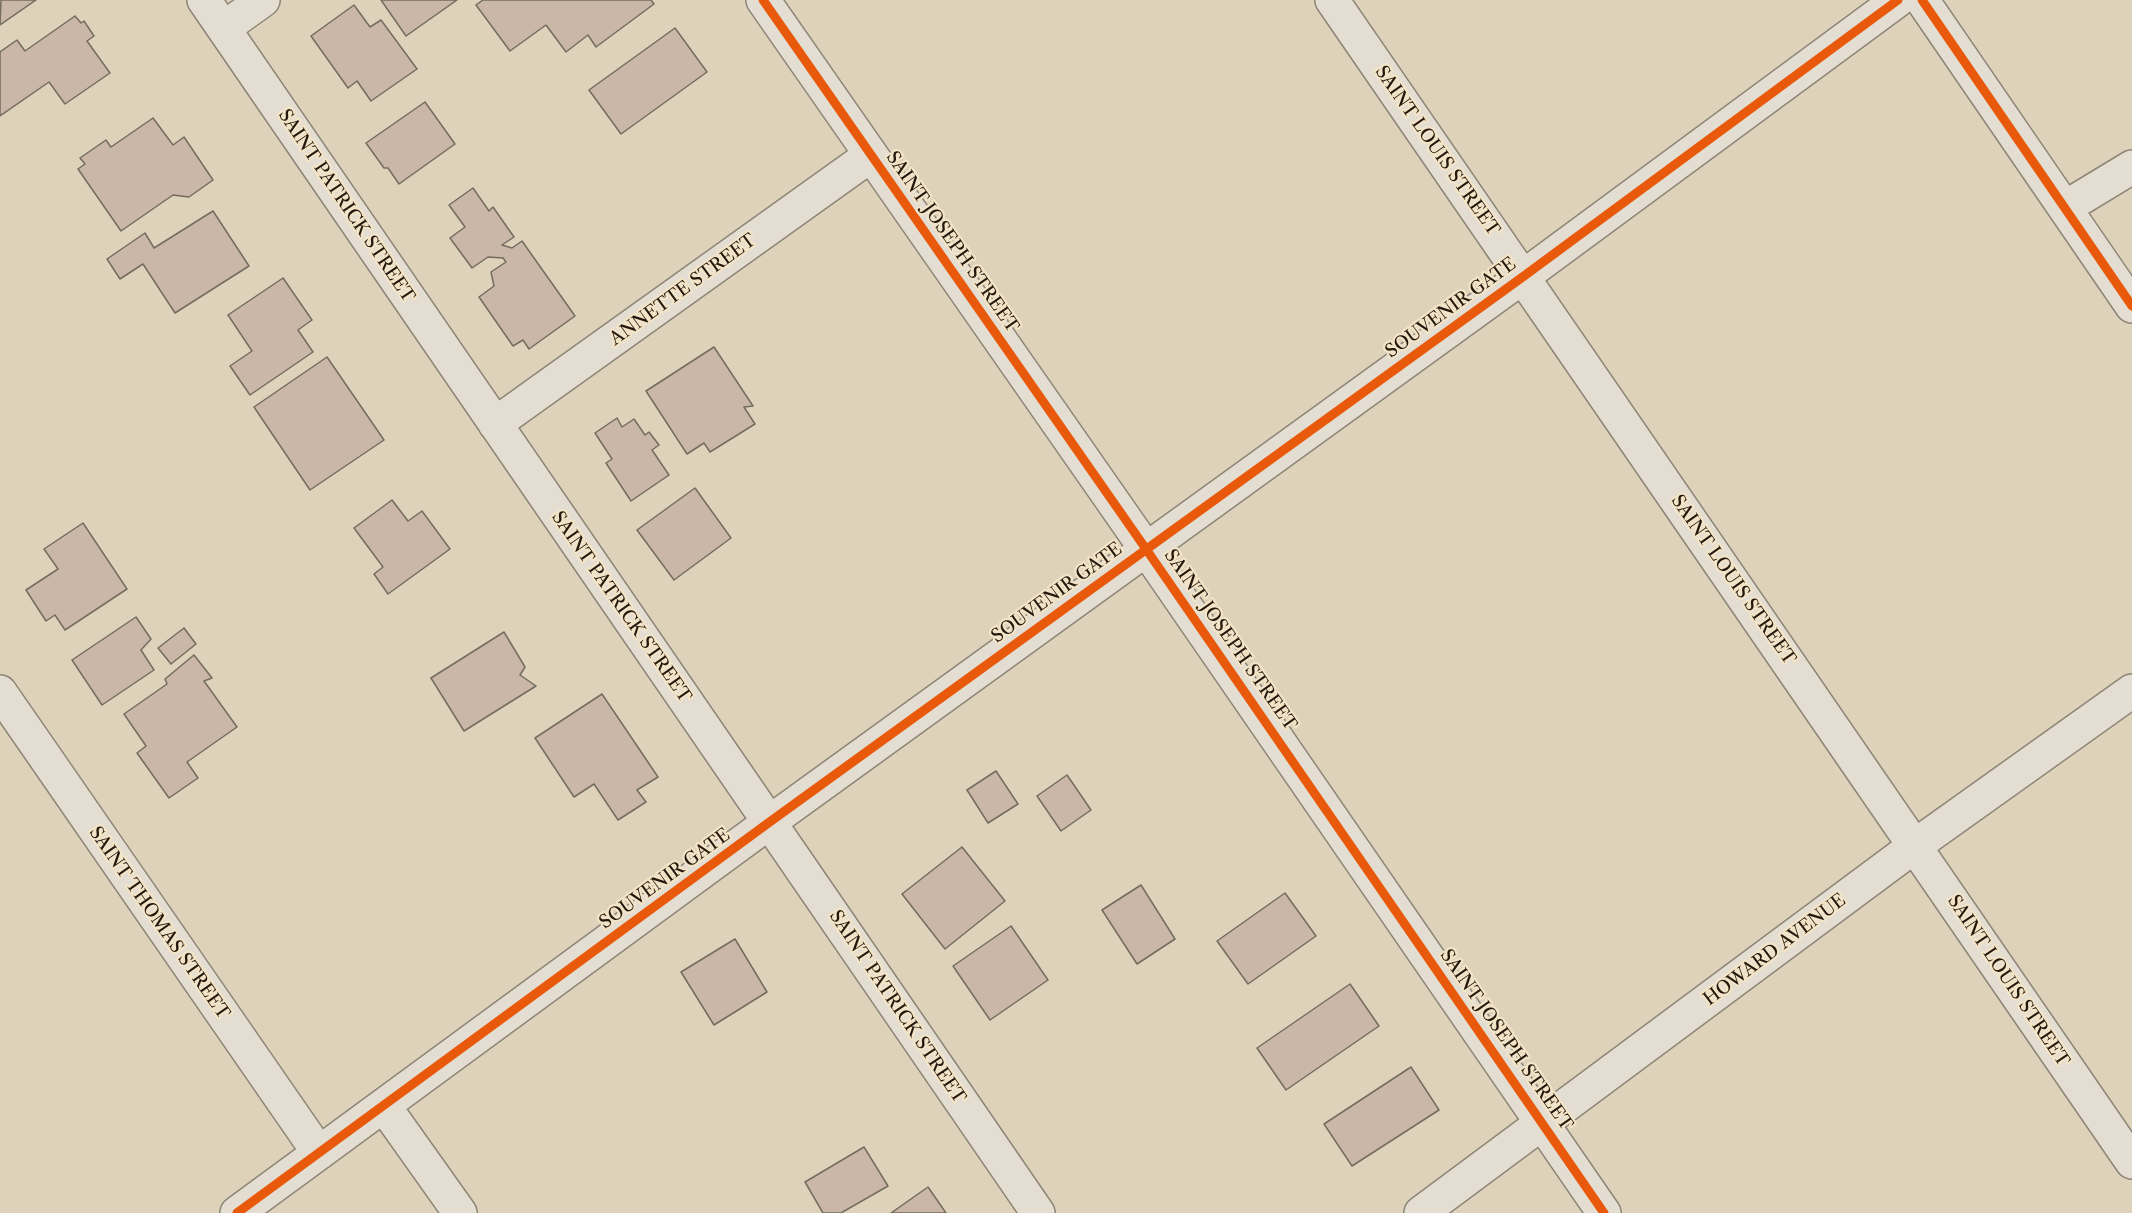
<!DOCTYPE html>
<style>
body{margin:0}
canvas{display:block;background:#ded2ba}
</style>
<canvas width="2132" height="1213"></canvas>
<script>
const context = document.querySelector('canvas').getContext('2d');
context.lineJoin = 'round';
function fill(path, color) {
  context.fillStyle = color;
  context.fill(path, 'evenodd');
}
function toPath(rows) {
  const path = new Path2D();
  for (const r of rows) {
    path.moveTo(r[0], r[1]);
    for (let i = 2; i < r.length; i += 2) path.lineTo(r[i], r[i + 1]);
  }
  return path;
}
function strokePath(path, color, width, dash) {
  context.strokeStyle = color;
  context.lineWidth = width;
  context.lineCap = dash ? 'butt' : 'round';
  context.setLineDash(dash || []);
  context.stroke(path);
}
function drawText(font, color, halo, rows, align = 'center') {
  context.font = font + ' "Libre Caslon Text",serif';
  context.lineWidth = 4.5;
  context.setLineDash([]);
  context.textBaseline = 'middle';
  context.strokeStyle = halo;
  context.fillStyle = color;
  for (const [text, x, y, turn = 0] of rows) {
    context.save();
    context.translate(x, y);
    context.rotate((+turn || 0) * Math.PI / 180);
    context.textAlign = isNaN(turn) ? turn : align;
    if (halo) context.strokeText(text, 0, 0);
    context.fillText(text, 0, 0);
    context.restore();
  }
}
const building = toPath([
 [1,0,36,0,0,25,1,0],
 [381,0,457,0,406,36,381,0],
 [483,0,651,0,654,4,596,47,588,35,566,52,546,25,510,51,476,5,483,0],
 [354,5,370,27,381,20,417,69,371,101,357,81,348,88,311,36,354,5],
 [75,16,81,23,84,21,94,36,87,41,110,73,65,104,49,82,0,116,0,52,17,40,25,51,75,16],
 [675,28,707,72,621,134,589,90,675,28],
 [425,102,455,144,399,184,388,168,384,168,366,143,425,102],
 [153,118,173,145,184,137,213,180,189,197,173,195,121,231,78,169,85,164,80,158,106,140,111,147,153,118],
 [473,188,489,211,493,207,514,237,502,245,512,248,522,241,575,316,529,349,523,340,513,346,479,297,494,286,491,272,506,262,503,258,488,257,472,268,450,238,465,227,449,205,473,188],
 [213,211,249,266,175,313,143,264,120,279,107,259,145,233,154,248,213,211],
 [283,278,312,320,298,330,313,352,250,395,230,366,252,351,228,315,283,278],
 [714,347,753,406,744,407,755,424,710,452,704,443,687,454,646,391,714,347],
 [327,357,384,440,310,490,254,407,327,357],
 [617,418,622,427,634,419,645,435,649,432,659,445,652,450,669,475,631,501,606,463,612,459,595,433,617,418],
 [695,488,731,538,674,580,637,530,695,488],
 [392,500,408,521,422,511,450,549,388,594,374,574,383,567,354,528,392,500],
 [83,523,127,589,65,630,55,615,46,621,26,590,58,569,44,549,83,523],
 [136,617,151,639,141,650,154,670,102,705,72,660,136,617],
 [184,628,196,644,171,664,158,648,184,628],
 [504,632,525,667,520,675,536,686,464,731,431,678,504,632],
 [194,655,212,678,204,681,237,727,187,762,198,778,169,798,137,753,146,746,124,714,167,684,165,679,194,655],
 [602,694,658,777,637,790,646,802,618,820,594,784,574,797,535,738,602,694],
 [996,771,1018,804,988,823,967,790,996,771],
 [1067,775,1091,810,1061,831,1037,796,1067,775],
 [962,847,1005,901,945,949,902,894,962,847],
 [1141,885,1175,939,1137,964,1102,910,1141,885],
 [1285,893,1316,936,1248,984,1217,941,1285,893],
 [1011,926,1048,980,990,1020,953,966,1011,926],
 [735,939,767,992,714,1025,681,972,735,939],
 [1350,984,1379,1026,1286,1090,1257,1048,1350,984],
 [1411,1067,1439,1110,1352,1166,1324,1124,1411,1067],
 [864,1147,888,1186,841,1213,823,1213,805,1182,864,1147],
 [928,1187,946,1213,891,1213,928,1187]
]);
fill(building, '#cab7a7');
strokePath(building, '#746c5f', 1.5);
const minor = toPath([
 [204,0,1038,1213],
 [763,0,1146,549,1604,1213],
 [1332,0,2132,1162],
 [1922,0,2132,306],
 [224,28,263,0],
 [2066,207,2132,167],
 [495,424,871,155],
 [0,692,319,1153],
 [384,1106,460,1213],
 [237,1213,771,821,1524,276,1898,0],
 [1421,1213,1916,845,2132,691]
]);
strokePath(minor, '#8d8576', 36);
strokePath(minor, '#e4ded2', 33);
strokePath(toPath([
 [763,0,1146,549,1604,1213],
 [1922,0,2132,306],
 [237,1213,771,821,1524,276,1898,0]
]), '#e8590c', 9);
drawText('18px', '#24180d', '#f3e4c8', [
 ["SAINT LOUIS STREET",1437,151,55],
 ["SAINT PATRICK STREET",346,206,56],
 ["SAINT JOSEPH STREET",952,242,55],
 ["ANNETTE STREET",683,290,-36],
 ["SOUVENIR GATE",1451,308,-36],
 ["SAINT LOUIS STREET",1733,580,55],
 ["SOUVENIR GATE",1057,593,-36],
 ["SAINT PATRICK STREET",621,607,55],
 ["SAINT JOSEPH STREET",1230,640,55],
 ["SOUVENIR GATE",665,879,-36],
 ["SAINT THOMAS STREET",159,923,55],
 ["HOWARD AVENUE",1775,950,-37],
 ["SAINT LOUIS STREET",2008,981,56],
 ["SAINT PATRICK STREET",897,1007,56],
 ["SAINT JOSEPH STREET",1506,1040,55]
]);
</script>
